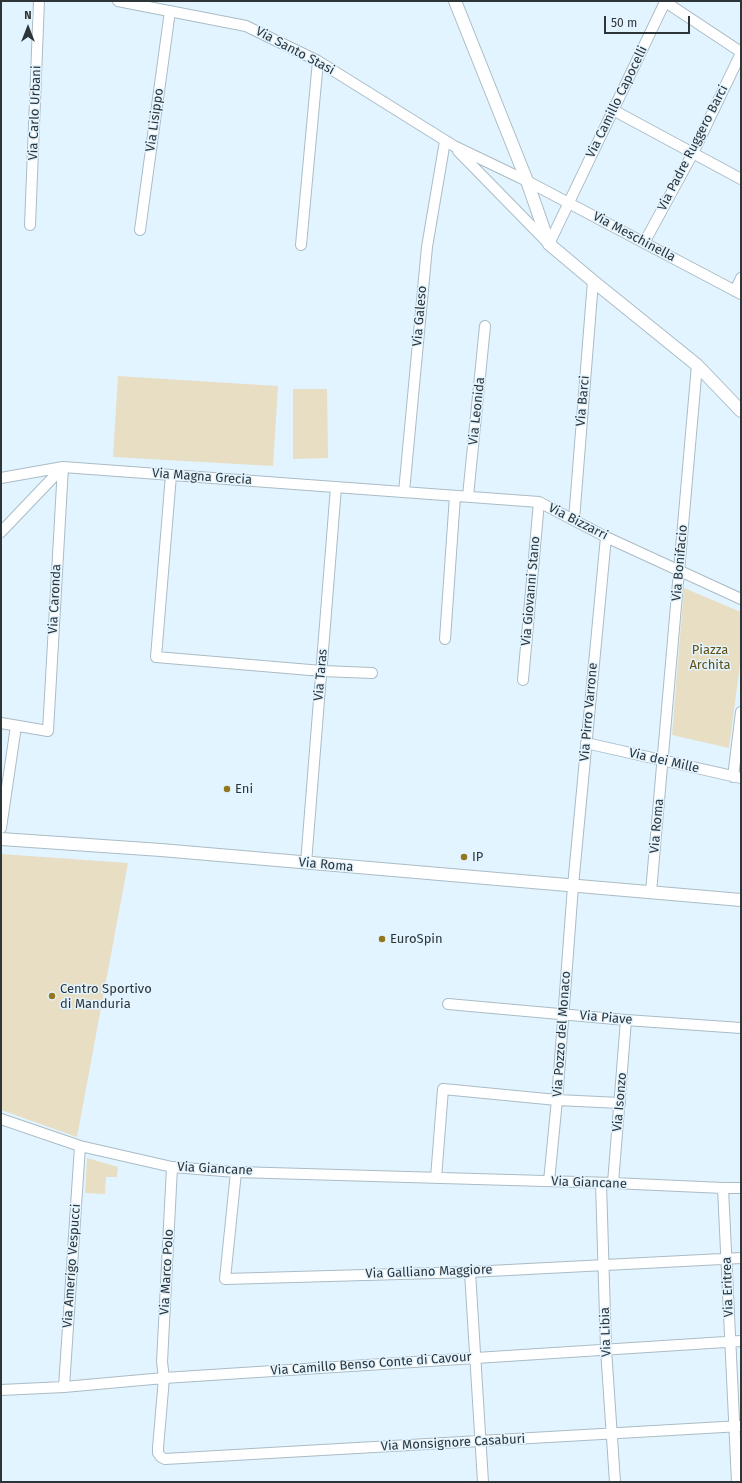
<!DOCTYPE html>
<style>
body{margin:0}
#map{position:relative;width:742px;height:1483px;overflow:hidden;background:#e2f4ff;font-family:"Fira Sans",sans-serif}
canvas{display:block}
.frame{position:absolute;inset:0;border:2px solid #2e3539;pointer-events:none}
.north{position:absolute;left:8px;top:8px;width:40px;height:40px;-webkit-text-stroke:3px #e2f4ff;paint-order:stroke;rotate:0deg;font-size:11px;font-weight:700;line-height:16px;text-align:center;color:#2e3539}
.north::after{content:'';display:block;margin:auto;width:14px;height:18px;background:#2e3539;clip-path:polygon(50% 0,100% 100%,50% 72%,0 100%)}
.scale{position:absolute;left:604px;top:16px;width:86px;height:18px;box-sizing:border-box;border:2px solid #2e3539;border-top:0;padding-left:5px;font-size:12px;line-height:14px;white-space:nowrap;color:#2e3539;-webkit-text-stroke:3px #e2f4ff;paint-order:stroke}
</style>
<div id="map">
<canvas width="742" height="1483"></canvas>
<div class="frame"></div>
<div class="north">N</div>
<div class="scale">50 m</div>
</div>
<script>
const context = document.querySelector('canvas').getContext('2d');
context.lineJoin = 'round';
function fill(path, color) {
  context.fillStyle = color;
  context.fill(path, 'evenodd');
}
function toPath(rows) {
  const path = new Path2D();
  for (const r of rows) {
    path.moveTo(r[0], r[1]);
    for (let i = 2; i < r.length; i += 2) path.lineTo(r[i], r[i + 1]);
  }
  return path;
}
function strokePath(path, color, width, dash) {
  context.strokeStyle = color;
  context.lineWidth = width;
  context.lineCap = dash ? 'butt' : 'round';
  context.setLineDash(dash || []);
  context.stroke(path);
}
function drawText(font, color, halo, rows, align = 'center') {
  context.font = font + ' "Fira Sans",sans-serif';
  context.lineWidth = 3;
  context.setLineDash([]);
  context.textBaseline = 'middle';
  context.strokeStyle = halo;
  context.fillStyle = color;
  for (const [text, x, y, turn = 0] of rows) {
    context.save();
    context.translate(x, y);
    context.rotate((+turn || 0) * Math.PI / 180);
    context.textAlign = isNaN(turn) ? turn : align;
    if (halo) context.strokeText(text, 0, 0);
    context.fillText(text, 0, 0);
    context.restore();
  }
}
fill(toPath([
 [118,376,278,386,273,466,113,457],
 [293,389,327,389,328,458,293,459],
 [684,588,741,612,741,657,729,748,672,735],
 [1,854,128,863,77,1137,1,1110],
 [87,1158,118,1167,117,1177,106,1177,105,1194,85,1193]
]), '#e7dec4');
const minor = toPath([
 [118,1,246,26,318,61,454,146,527,181,741,294],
 [664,1,741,52],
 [613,110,741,179],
 [458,151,549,244,665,2],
 [30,225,39,1],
 [140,230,170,11],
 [644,243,693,153,741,53],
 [301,245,318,61],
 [735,291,741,278],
 [171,475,156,657,322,671,372,673],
 [1,478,63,467,539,502,606,537,741,599],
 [404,492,427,247,445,141],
 [468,496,485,326],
 [574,520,593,281],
 [1,532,63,467],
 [445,639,455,496],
 [523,680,539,502],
 [1,723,48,731,63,467],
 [586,743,741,778],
 [733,777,741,712],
 [1,828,16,726],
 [306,863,336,487],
 [651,892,697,365],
 [448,1004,626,1020,741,1028],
 [1,1119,80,1146,172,1167,236,1172,613,1183,723,1188,741,1188],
 [172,1167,162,1362,164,1378,158,1448,158,1453,161,1457,165,1459,741,1426],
 [236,1172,225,1279,470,1272,741,1258],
 [436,1178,443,1089,557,1100,620,1103],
 [549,1181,557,1100,573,886,606,537],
 [601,1183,606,1349,615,1482],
 [613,1183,626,1020],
 [723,1188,737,1482],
 [470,1272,483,1482],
 [64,1387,80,1146],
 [1,1390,64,1387,164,1378,741,1341]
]);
const tertiary = toPath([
 [455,1,527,181,549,244,593,281,697,365,741,411],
 [1,839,161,850,741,900]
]);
strokePath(minor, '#aabcc5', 12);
strokePath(tertiary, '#aabcc5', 14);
strokePath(minor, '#fff', 10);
strokePath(tertiary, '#fff', 12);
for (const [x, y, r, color] of [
 [227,789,4,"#93771e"],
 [464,857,4,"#93771e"],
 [382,939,4,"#93771e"],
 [52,996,4,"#93771e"]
]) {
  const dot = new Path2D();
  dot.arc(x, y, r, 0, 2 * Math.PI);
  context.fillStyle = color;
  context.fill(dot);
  strokePath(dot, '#e2f4ff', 1.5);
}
drawText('13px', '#2e3539', '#e2f4ff', [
 ["Via Santo Stasi",295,51,28],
 ["Via Camillo Capocelli",617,102,-64],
 ["Via Carlo Urbani",35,113,-88],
 ["Via Lisippo",155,120,-82],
 ["Via Padre Ruggero Barci",693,148,-63],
 ["Via Meschinella",634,237,28],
 ["Via Galeso",420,316,-85],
 ["Via Barci",583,401,-85],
 ["Via Leonida",477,411,-84],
 ["Via Magna Grecia",202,477,4],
 ["Via Bizzarri",578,522,27],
 ["Via Bonifacio",680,563,-85],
 ["Via Giovanni Stano",531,591,-85],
 ["Via Caronda",55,599,-87],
 ["Via Taras",321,675,-85],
 ["Via Pirro Varrone",589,712,-85],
 ["Via dei Mille",664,761,13],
 ["Via Roma",657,826,-85],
 ["Via Roma",326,865,5],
 ["Via Piave",606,1018,5],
 ["Via Pozzo del Monaco",562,1034,-86],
 ["Via Isonzo",620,1102,-85],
 ["Via Giancane",215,1169,3],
 ["Via Giancane",589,1183,2],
 ["Via Amerigo Vespucci",72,1266,-86],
 ["Via Marco Polo",167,1272,-87],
 ["Via Galliano Maggiore",429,1272,-2],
 ["Via Eritrea",728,1287,-92],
 ["Via Libia",606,1332,-92],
 ["Via Camillo Benso Conte di Cavour",371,1364,-4],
 ["Via Monsignore Casaburi",453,1443,-3]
]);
drawText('13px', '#635013', '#e2f4ff', [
 ["Piazza",710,650],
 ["Archita",710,665]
]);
drawText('13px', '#2e3539', '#e2f4ff', [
 ["Eni",235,789],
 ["IP",472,857],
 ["EuroSpin",390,939],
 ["Centro Sportivo",60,989],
 ["di Manduria",60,1004]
], 'left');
</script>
